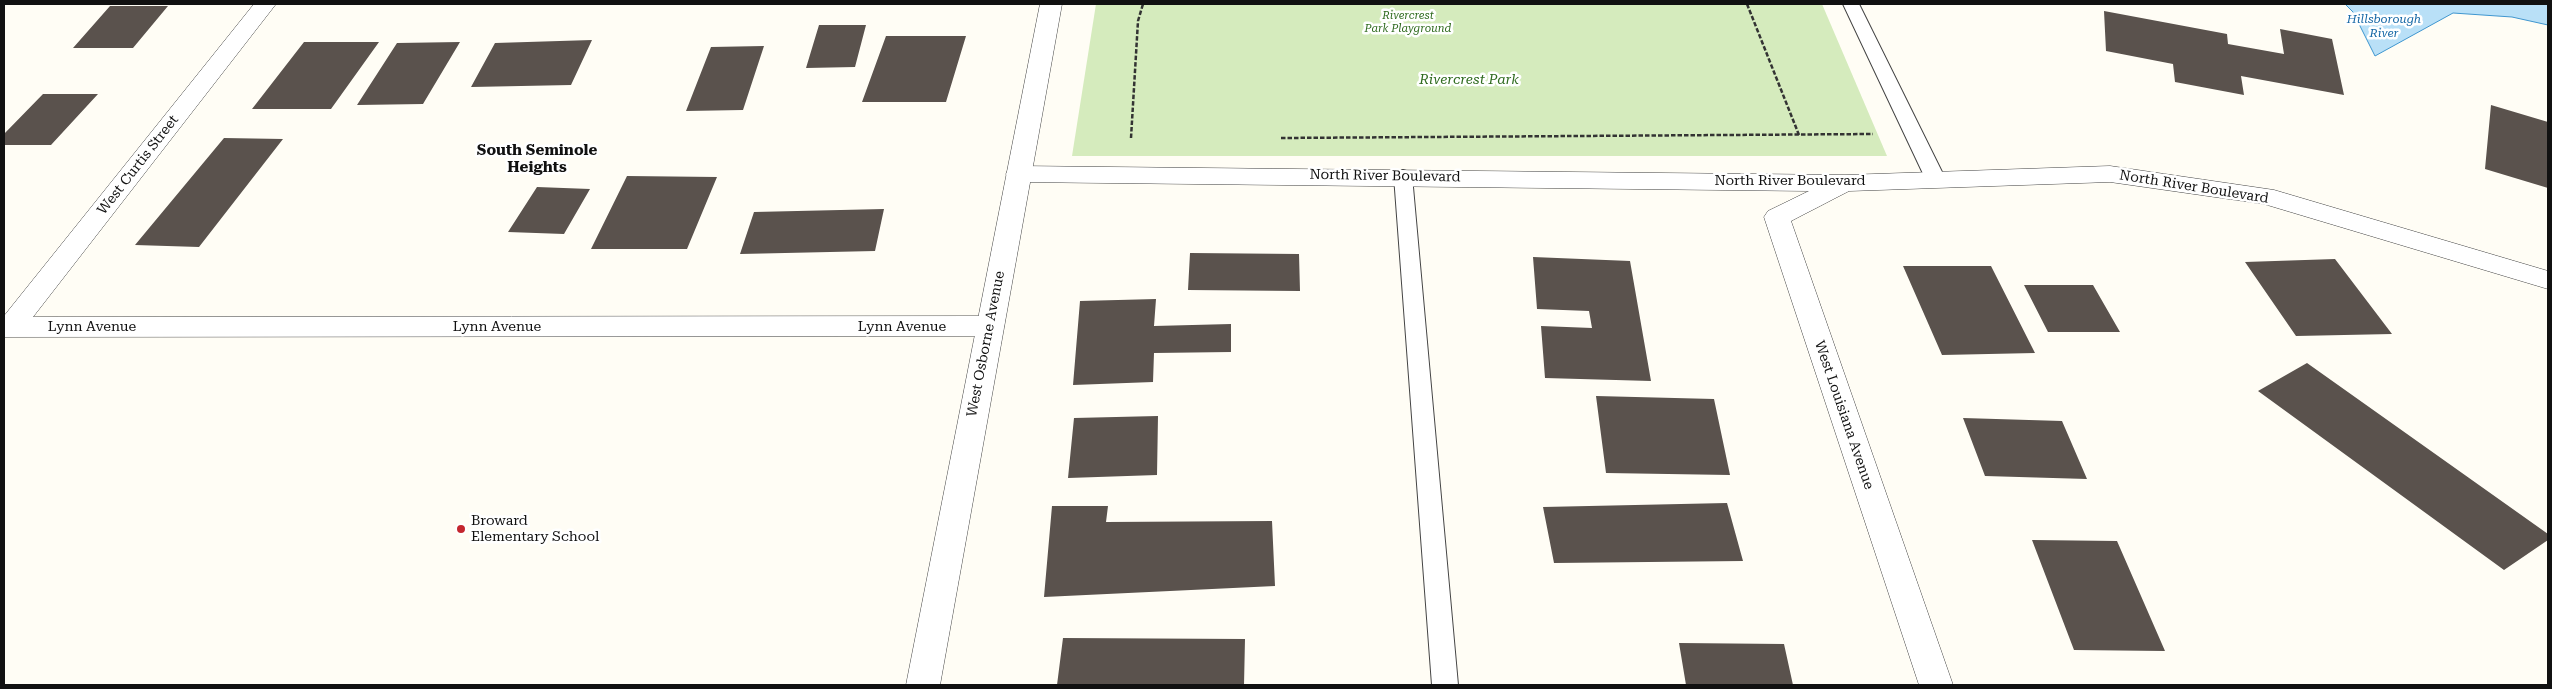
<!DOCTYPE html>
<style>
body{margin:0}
#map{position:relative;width:2552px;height:689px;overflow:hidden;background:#fffdf5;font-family:"Roboto Serif",serif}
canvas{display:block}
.frame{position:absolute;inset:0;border:5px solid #111;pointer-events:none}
</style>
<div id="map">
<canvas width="2552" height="689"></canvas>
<div class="frame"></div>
</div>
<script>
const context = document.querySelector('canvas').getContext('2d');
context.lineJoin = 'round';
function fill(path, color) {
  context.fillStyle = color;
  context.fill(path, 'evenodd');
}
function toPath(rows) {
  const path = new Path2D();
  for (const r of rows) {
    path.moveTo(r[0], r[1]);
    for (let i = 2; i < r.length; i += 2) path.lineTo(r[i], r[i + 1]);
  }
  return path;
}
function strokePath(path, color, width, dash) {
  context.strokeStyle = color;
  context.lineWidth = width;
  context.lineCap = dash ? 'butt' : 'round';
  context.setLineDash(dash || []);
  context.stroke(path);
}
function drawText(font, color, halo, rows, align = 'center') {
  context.font = font + ' "Roboto Serif",serif';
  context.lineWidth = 5;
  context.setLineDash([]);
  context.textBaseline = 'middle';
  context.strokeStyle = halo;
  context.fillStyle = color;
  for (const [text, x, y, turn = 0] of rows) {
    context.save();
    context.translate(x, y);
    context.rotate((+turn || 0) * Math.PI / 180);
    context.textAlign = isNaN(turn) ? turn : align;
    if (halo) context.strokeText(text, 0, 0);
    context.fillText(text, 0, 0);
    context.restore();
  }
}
fill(toPath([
 [1096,4,1822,4,1887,156,1072,156]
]), '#d5ebbd');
const water = toPath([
 [2345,4,2548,4,2548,25,2512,17,2453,13,2375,56,2353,12,2345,4]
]);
fill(water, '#b9e0f7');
strokePath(water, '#3f96cf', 1);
fill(toPath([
 [110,6,168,6,133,48,73,48],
 [2104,11,2227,34,2228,44,2284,54,2280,29,2332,39,2344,95,2241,76,2244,95,2175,82,2173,64,2106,51],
 [819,25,866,25,855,67,806,68],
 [886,36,966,36,946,102,862,102],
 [592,40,571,85,471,87,495,43],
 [304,42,379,42,331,109,252,109],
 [460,42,423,104,357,105,397,43],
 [764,46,743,110,686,111,711,47],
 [43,94,98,94,51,145,4,145,4,134],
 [2491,105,2548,122,2548,188,2485,169],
 [224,138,283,139,199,247,135,245],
 [627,176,717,177,687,249,591,249],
 [537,187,590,189,564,234,508,232],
 [884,209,875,251,740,254,754,212],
 [1190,253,1299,254,1300,291,1188,290],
 [1533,257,1630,261,1651,381,1545,378,1541,326,1592,328,1589,311,1537,309],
 [2335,259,2392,334,2296,336,2245,262],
 [1903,266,1991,266,2035,353,1942,355],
 [2024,285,2093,285,2120,332,2048,332],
 [1156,299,1154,326,1231,324,1231,352,1154,353,1153,382,1073,385,1080,301],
 [2307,363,2548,534,2548,540,2504,570,2258,391],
 [1596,396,1714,399,1730,475,1606,473],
 [1158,416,1157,475,1068,478,1074,418],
 [1963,418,2062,421,2087,479,1985,476],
 [1727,503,1743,561,1554,563,1543,507],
 [1052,506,1108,506,1106,522,1272,521,1275,586,1044,597],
 [2032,540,2117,541,2165,651,2074,650],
 [1063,638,1245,639,1244,685,1057,685],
 [1679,643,1784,644,1793,685,1686,685]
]), '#5a524d');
const service = toPath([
 [1843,4,1859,4,1946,180,1943,184,1936,186,1929,184,1926,180,1843,4],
 [1403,170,1410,172,1412,176,1458,685,1432,685,1394,176,1396,172,1403,170]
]);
const minor = toPath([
 [254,4,276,4,33,317,990,316,1000,319,1004,326,1000,333,990,336,4,337,4,316,254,4],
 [1018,166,1845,175,2110,166,2274,190,2548,271,2548,289,2264,204,2110,182,1849,191,1791,221,1953,685,1919,685,1764,217,1768,211,1809,191,1018,182,1009,180,1006,174,1009,168,1018,166]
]);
const tertiary = toPath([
 [1040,4,1062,4,940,685,906,685,1040,4]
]);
strokePath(service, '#444', 2);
strokePath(minor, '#444', 1);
strokePath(tertiary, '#444', 1);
strokePath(toPath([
 [1747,4,1799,135],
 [1131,138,1138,21,1143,4],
 [1281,138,1873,134]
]), '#333', 2.5, [4.5, 2]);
fill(service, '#fff');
fill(minor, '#fff');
fill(tertiary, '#fff');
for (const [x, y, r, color] of [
 [461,529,5,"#c4262e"]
]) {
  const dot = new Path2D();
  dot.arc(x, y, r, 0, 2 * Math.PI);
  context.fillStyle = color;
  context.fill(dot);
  strokePath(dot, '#fff', 2);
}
drawText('italic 11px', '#2f6b1f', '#fff', [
 ["Rivercrest",1408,16],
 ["Park Playground",1408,29]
]);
drawText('italic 12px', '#1768a6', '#fff', [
 ["Hillsborough",2384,19],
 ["River",2384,33]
]);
drawText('italic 14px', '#2f6b1f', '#fff', [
 ["Rivercrest Park",1469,80]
]);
drawText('14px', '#111', '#fff', [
 ["West Curtis Street",138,165,-52],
 ["North River Boulevard",1385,176,1],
 ["North River Boulevard",1790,181],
 ["North River Boulevard",2194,187,9],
 ["Lynn Avenue",92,327],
 ["Lynn Avenue",497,327],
 ["Lynn Avenue",902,327],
 ["West Osborne Avenue",986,344,-79],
 ["West Louisiana Avenue",1844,415,71]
]);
drawText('14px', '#111', '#fff', [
 ["Broward",471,521],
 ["Elementary School",471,537]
], 'left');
drawText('bold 15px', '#111', '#fff', [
 ["South Seminole",537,151],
 ["Heights",537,168]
]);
</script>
